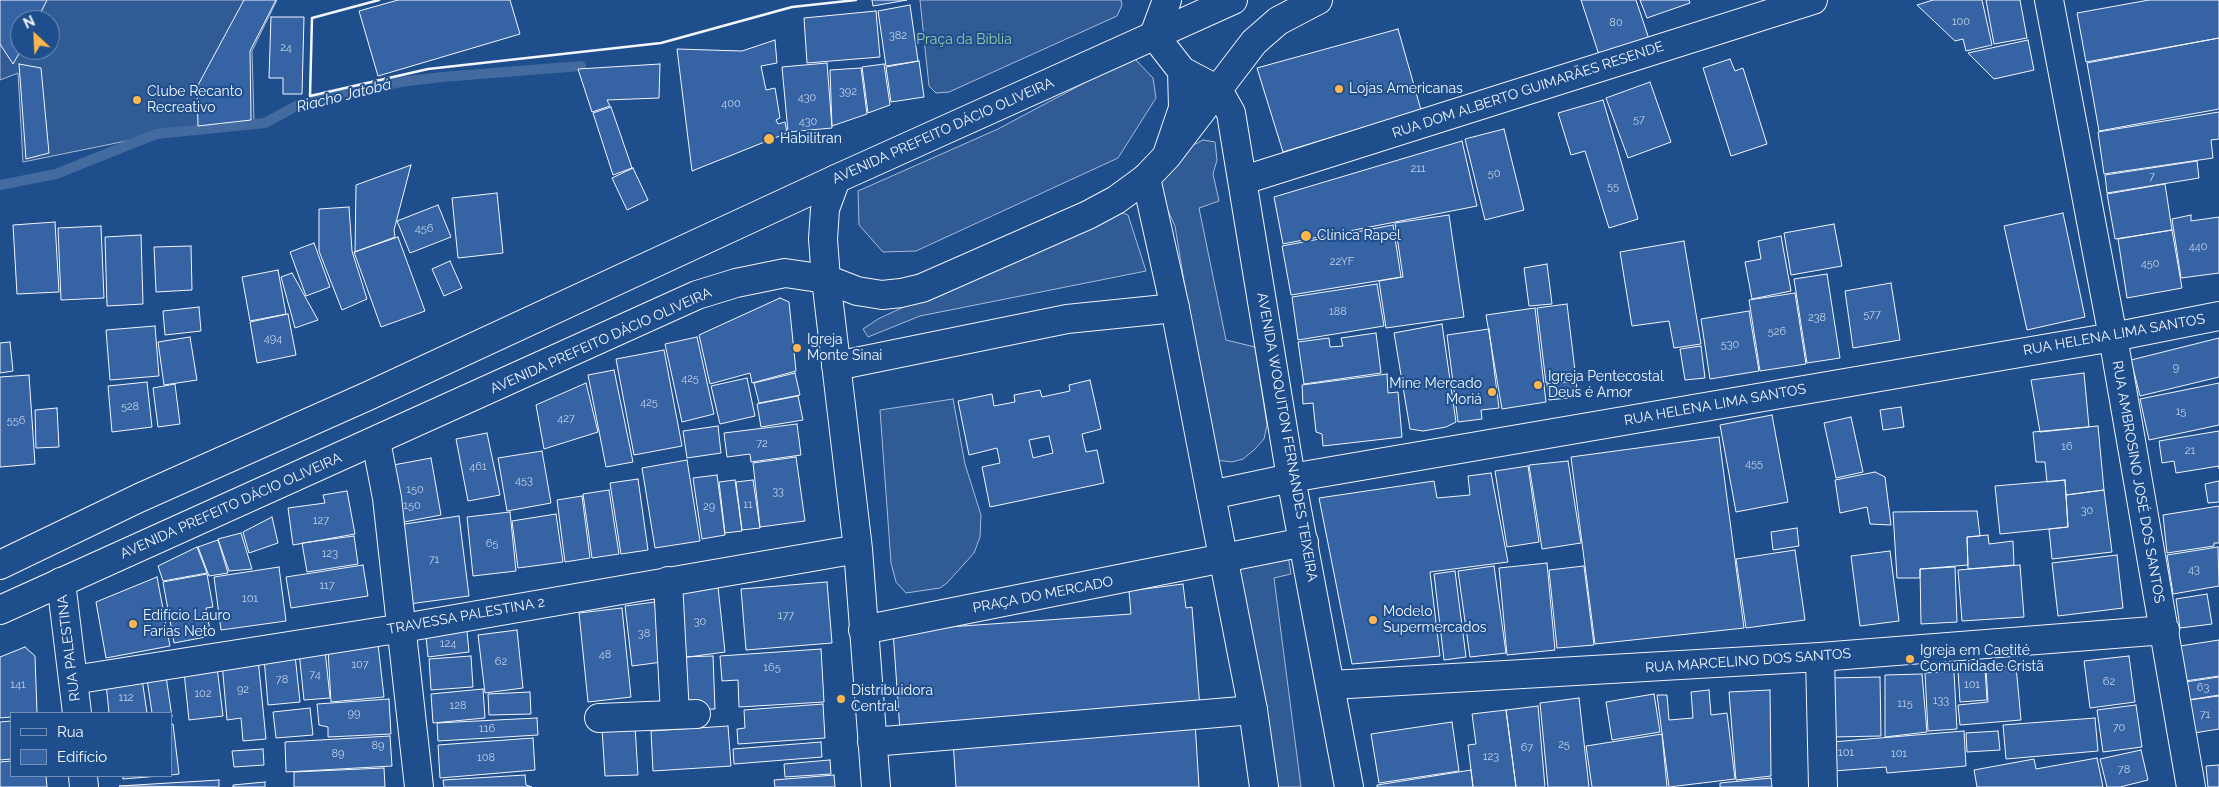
<!DOCTYPE html>
<meta charset="utf-8">
<style>
body{margin:0}
#map{position:relative;width:2219px;height:787px;overflow:hidden;background:#1f4e8c;font-family:Raleway,sans-serif}
canvas{display:block}
.legend{position:absolute;left:10px;top:712px;width:162px;height:65px;box-sizing:border-box;background:#1f4e8c;border:1px solid #7391ba;margin:0;padding:6px 9px;list-style:none;font-size:15px;color:#f2f6ff}
.legend li{display:flex;align-items:center;gap:10px;height:25px}
.legend b{width:25px;border:1px solid #7391ba}
.north{position:absolute;left:10px;top:10px;width:50px;height:50px;box-sizing:border-box;background:#1f4e8c;border:1px solid #7391ba;border-radius:50%;rotate:335deg;font-size:14px;font-weight:700;line-height:20px;text-align:center;color:#f2f6ff}
.north::after{content:'';display:block;margin:auto;width:18px;height:22px;background:#ffb74d;clip-path:polygon(50% 0,100% 100%,50% 72%,0 100%)}
</style>
<div id="map">
<canvas width="2219" height="787"></canvas>
<ul class="legend">
<li><b style="height:6px;background:#1f4e8c"></b>Rua</li>
<li><b style="height:14px;background:#3563a3"></b>Edifício</li>
</ul>
<div class="north">N</div>
</div>
<script>
const context = document.querySelector('canvas').getContext('2d');
context.lineJoin = 'round';
function fill(path, color) {
  context.fillStyle = color;
  context.fill(path, 'evenodd');
}
function toPath(rows) {
  const path = new Path2D();
  for (const r of rows) {
    path.moveTo(r[0], r[1]);
    for (let i = 2; i < r.length; i += 2) path.lineTo(r[i], r[i + 1]);
  }
  return path;
}
function strokePath(path, color, width, dash) {
  context.strokeStyle = color;
  context.lineWidth = width;
  context.lineCap = dash ? 'butt' : 'round';
  context.setLineDash(dash || []);
  context.stroke(path);
}
function drawText(font, color, halo, rows, align = 'center') {
  context.font = font + ' Raleway,sans-serif';
  context.lineWidth = 4;
  context.setLineDash([]);
  context.textBaseline = 'middle';
  context.strokeStyle = halo;
  context.fillStyle = color;
  for (const [text, x, y, turn = 0] of rows) {
    context.save();
    context.translate(x, y);
    context.rotate((+turn || 0) * Math.PI / 180);
    context.textAlign = isNaN(turn) ? turn : align;
    if (halo) context.strokeText(text, 0, 0);
    context.fillText(text, 0, 0);
    context.restore();
  }
}
const built = toPath([
 [0,0,277,0,252,51,254,121,195,127,23,162,18,73,0,80,0,0],
 [20,20,50,20,50,50,20,50,20,20],
 [920,0,1121,0,1122,5,1117,16,949,92,936,93,929,86,920,0],
 [1133,57,1153,78,1156,98,1118,158,916,251,883,252,859,225,858,191,998,129,1133,57],
 [1203,140,1215,142,1217,160,1213,174,1219,201,1199,208,1226,340,1255,347,1267,425,1264,439,1254,450,1243,459,1232,462,1215,460,1211,446,1175,226,1159,191,1161,181,1180,152,1203,140],
 [1112,209,1128,215,1146,271,920,316,868,337,863,329,878,319,1112,209],
 [953,399,965,464,981,515,980,537,974,553,947,583,940,588,906,593,896,582,891,563,880,410,953,399],
 [1285,537,1291,574,1274,578,1301,787,1267,787,1239,582,1238,551,1285,537]
]);
fill(built, '#305b95');
strokePath(built, '#a8bbd7', 1);
strokePath(toPath([
 [0,185,56,174,156,134,265,123,300,104,400,82,442,77,581,66]
]), '#446ba0', 10);
const building = toPath([
 [0,0,47,0,37,20,20,20,21,50,13,64,0,44,0,0],
 [244,0,276,0,250,51,251,120,198,126,197,87,244,0],
 [398,0,510,0,520,34,378,76,359,11,398,0],
 [872,0,907,0,873,6,872,0],
 [1581,0,1636,0,1651,45,1601,61,1581,0],
 [1640,0,1689,0,1690,3,1647,18,1640,0],
 [1933,0,1982,0,1992,45,1966,51,1963,39,1955,41,1917,5,1933,0],
 [1986,0,2020,0,2027,38,1994,44,1986,0],
 [2149,0,2219,0,2219,38,2086,62,2077,13,2149,0],
 [910,5,918,61,886,66,878,11,910,5],
 [876,11,880,57,807,63,804,18,876,11],
 [271,17,304,17,302,94,283,94,283,78,269,78,271,17],
 [1398,29,1421,110,1283,152,1257,68,1398,29],
 [2219,38,2219,109,2099,131,2087,63,2219,38],
 [775,40,777,63,761,66,766,90,775,88,780,118,776,120,778,124,785,122,787,133,692,171,677,49,742,51,775,40],
 [2028,40,2034,70,1994,79,1968,53,2028,40],
 [1730,59,1735,71,1743,68,1767,144,1731,156,1703,68,1730,59],
 [919,61,924,97,891,102,886,67,919,61],
 [827,63,832,128,788,132,782,67,827,63],
 [19,64,41,68,49,153,26,159,19,64],
 [660,64,659,98,607,100,610,106,592,112,578,69,660,64],
 [884,64,890,105,868,113,862,67,884,64],
 [861,68,867,114,832,126,830,70,861,68],
 [1650,82,1671,142,1628,158,1606,98,1650,82],
 [1603,100,1638,219,1609,228,1585,151,1571,155,1558,113,1603,100],
 [611,107,632,168,613,175,593,113,611,107],
 [2219,112,2219,139,2211,140,2213,158,2104,174,2098,132,2219,112],
 [1504,129,1524,210,1485,220,1465,139,1504,129],
 [1462,141,1477,206,1283,244,1274,197,1462,141],
 [2197,161,2199,178,2107,193,2105,175,2197,161],
 [411,165,394,230,395,237,355,252,356,185,411,165],
 [633,168,648,200,627,210,612,178,633,168],
 [2165,184,2172,230,2115,239,2107,194,2165,184],
 [497,193,503,253,458,258,452,198,497,193],
 [438,205,451,237,410,253,397,221,438,205],
 [349,207,352,251,367,299,342,310,319,251,319,209,349,207],
 [2063,213,2085,317,2027,330,2004,226,2063,213],
 [1449,215,1464,317,1386,328,1379,281,1403,277,1395,223,1449,215],
 [2191,215,2191,221,2219,217,2219,273,2181,278,2172,219,2191,215],
 [55,222,59,292,17,294,13,225,55,222],
 [1834,224,1842,266,1791,275,1784,233,1834,224],
 [1393,225,1401,277,1291,295,1282,246,1393,225],
 [101,226,104,298,61,300,58,228,101,226],
 [2172,230,2182,288,2127,298,2118,239,2172,230],
 [141,235,143,304,107,306,105,237,141,235],
 [1781,236,1791,291,1752,299,1745,262,1761,259,1758,241,1781,236],
 [398,237,425,311,381,327,354,252,398,237],
 [1684,241,1701,344,1674,348,1669,321,1632,326,1620,252,1684,241],
 [314,243,330,287,306,296,290,252,314,243],
 [191,246,192,290,156,292,154,247,191,246],
 [450,261,462,288,444,296,432,269,450,261],
 [1547,264,1552,304,1529,306,1524,268,1547,264],
 [278,270,286,314,250,321,242,277,278,270],
 [292,273,318,320,295,328,281,277,292,273],
 [1827,274,1840,358,1807,363,1794,279,1827,274],
 [1891,283,1900,340,1853,348,1845,291,1891,283],
 [1377,284,1384,326,1298,340,1292,297,1377,284],
 [1795,293,1806,364,1760,371,1749,300,1795,293],
 [780,298,789,302,796,371,752,383,750,373,710,384,699,335,780,298],
 [1567,304,1576,379,1546,383,1537,308,1567,304],
 [199,307,201,331,165,335,163,311,199,307],
 [1535,308,1546,402,1502,409,1486,315,1535,308],
 [1749,311,1759,371,1710,379,1701,319,1749,311],
 [288,314,296,355,257,363,250,322,288,314],
 [1442,324,1456,422,1446,427,1423,431,1410,429,1394,333,1442,324],
 [155,326,159,376,110,380,106,330,155,326],
 [1489,329,1499,408,1481,410,1482,419,1458,422,1447,335,1489,329],
 [1376,333,1381,373,1304,384,1298,342,1329,338,1330,347,1343,346,1341,338,1376,333],
 [190,337,197,380,164,385,158,342,190,337],
 [697,337,714,414,682,422,665,344,697,337],
 [2219,338,2219,377,2140,396,2131,360,2219,338],
 [10,342,13,371,0,373,0,343,10,342],
 [1701,346,1705,378,1685,380,1680,349,1701,346],
 [664,350,682,446,634,455,616,359,664,350],
 [614,370,633,462,606,467,588,375,614,370],
 [795,373,800,395,759,403,754,383,795,373],
 [2084,373,2089,427,2040,432,2031,380,2084,373],
 [1387,374,1388,393,1398,392,1402,437,1323,446,1322,434,1316,432,1313,403,1303,404,1302,385,1387,374],
 [29,375,35,464,0,467,0,377,29,375],
 [747,378,755,416,720,424,711,386,747,378],
 [1090,380,1101,429,1082,434,1086,452,1097,450,1104,483,990,507,982,467,1000,463,997,448,969,455,958,401,992,394,994,406,1015,402,1014,395,1040,390,1042,397,1070,391,1069,385,1090,380],
 [1049,436,1053,453,1033,458,1029,440,1049,436],
 [1576,381,1578,397,1549,400,1547,384,1576,381],
 [147,382,152,427,112,432,108,386,147,382],
 [586,383,598,432,544,449,536,405,586,383],
 [2219,383,2219,425,2149,440,2140,399,2219,383],
 [175,384,180,424,158,427,153,388,175,384],
 [798,396,803,420,761,427,757,404,798,396],
 [1901,407,1904,427,1883,430,1880,410,1901,407],
 [57,408,59,447,36,448,35,410,57,408],
 [1772,415,1788,502,1736,512,1720,425,1772,415],
 [1851,417,1863,472,1836,478,1824,423,1851,417],
 [797,424,801,455,751,462,750,454,727,457,724,433,797,424],
 [718,426,721,453,687,458,683,431,718,426],
 [2098,426,2104,490,2066,495,2065,480,2047,482,2045,462,2036,462,2033,432,2098,426],
 [2219,431,2219,469,2219,466,2176,473,2174,461,2162,463,2159,441,2219,431],
 [487,433,500,495,468,501,456,439,487,433],
 [1719,437,1744,628,1595,644,1571,457,1719,437],
 [542,451,551,503,507,511,498,458,542,451],
 [796,457,805,521,760,527,753,463,796,457],
 [431,458,441,515,399,523,388,466,431,458],
 [687,460,700,541,655,548,642,468,687,460],
 [1568,461,1581,543,1542,549,1529,465,1568,461],
 [1528,466,1539,542,1507,547,1495,471,1528,466],
 [1875,472,1885,477,1891,525,1870,524,1867,507,1840,513,1835,480,1875,472],
 [1491,473,1508,562,1430,572,1440,656,1352,664,1319,498,1434,481,1437,498,1470,495,1468,476,1491,473],
 [717,475,725,535,702,539,693,478,717,475],
 [638,479,648,550,621,554,610,483,638,479],
 [735,480,742,531,725,533,719,482,735,480],
 [753,480,760,528,742,530,736,482,753,480],
 [2065,480,2068,527,2000,534,1995,486,2065,480],
 [2219,481,2219,502,2208,503,2205,484,2219,481],
 [609,490,619,554,592,558,583,494,609,490],
 [2104,490,2112,552,2052,559,2049,529,2068,527,2066,495,2104,490],
 [347,491,355,534,293,545,288,508,325,503,323,495,347,491],
 [582,496,590,558,565,562,557,500,582,496],
 [2219,506,2219,543,2214,543,2214,546,2167,553,2163,515,2219,506],
 [1977,511,1980,536,1967,537,1968,565,1920,569,1920,578,1897,578,1893,512,1977,511],
 [510,512,516,571,473,576,467,517,510,512],
 [556,514,563,562,518,568,512,521,556,514],
 [459,516,469,596,409,604,398,525,459,516],
 [272,517,278,543,249,553,243,532,272,517],
 [1797,528,1799,546,1773,550,1771,532,1797,528],
 [241,533,252,569,229,571,218,539,241,533],
 [1988,535,1989,544,2013,541,2014,565,1968,569,1967,537,1988,535],
 [354,536,358,564,307,572,302,543,354,536],
 [218,540,228,573,209,576,198,547,218,540],
 [197,547,207,573,163,581,158,566,197,547],
 [2218,547,2219,586,2173,594,2167,555,2218,547],
 [1795,550,1805,620,1746,628,1736,559,1795,550],
 [1890,551,1899,621,1860,626,1851,556,1890,551],
 [2117,555,2123,608,2058,616,2052,563,2117,555],
 [1547,563,1555,650,1507,655,1499,568,1547,563],
 [363,565,368,596,291,608,286,577,363,565],
 [2020,565,2024,617,1962,621,1958,570,2020,565],
 [1494,566,1506,653,1470,657,1458,571,1494,566],
 [1584,566,1594,645,1557,648,1549,570,1584,566],
 [279,567,286,621,221,630,214,577,279,567],
 [1955,567,1957,622,1921,624,1920,569,1955,567],
 [1455,571,1466,657,1444,660,1434,574,1455,571],
 [207,574,213,607,206,608,211,636,174,643,163,582,207,574],
 [157,577,170,646,106,658,96,602,157,577],
 [827,582,832,643,746,650,741,589,827,582],
 [1183,584,1186,608,1192,607,1200,708,900,731,893,631,1131,614,1129,591,1183,584],
 [718,587,725,652,681,658,674,592,718,587],
 [2207,594,2212,624,2180,628,2176,599,2207,594],
 [655,602,662,662,632,666,625,606,655,602],
 [622,608,631,697,588,702,579,613,622,608],
 [517,630,523,688,485,693,478,635,517,630],
 [467,631,469,652,428,657,426,636,467,631],
 [2219,640,2219,676,2185,681,2180,646,2219,640],
 [378,644,384,697,331,702,328,649,378,644],
 [25,647,35,656,37,713,11,713,11,717,0,718,0,657,25,647],
 [821,649,824,702,739,707,738,680,722,681,720,656,821,649],
 [325,650,330,698,304,700,299,652,325,650],
 [295,655,300,702,268,705,264,658,295,655],
 [471,656,473,687,431,690,429,659,471,656],
 [713,656,715,709,681,710,679,657,713,656],
 [2129,656,2135,702,2090,708,2084,661,2129,656],
 [258,659,266,739,243,741,241,718,227,720,222,663,258,659],
 [2016,666,2021,720,1960,725,1958,705,1988,702,1986,668,2016,666],
 [217,667,223,716,189,720,184,672,217,667],
 [1985,669,1987,700,1960,702,1958,671,1985,669],
 [1954,671,1957,729,1928,731,1925,673,1954,671],
 [1922,674,1927,732,1885,737,1885,675,1922,674],
 [166,676,172,717,171,713,152,713,147,679,166,676],
 [1880,677,1881,736,1832,737,1831,678,1880,677],
 [2219,677,2219,695,2188,700,2185,682,2219,677],
 [142,679,147,713,109,713,106,683,142,679],
 [483,689,485,718,433,723,431,694,483,689],
 [1709,690,1711,715,1727,713,1735,779,1669,787,1657,695,1667,695,1669,720,1693,718,1691,692,1709,690],
 [1770,690,1771,776,1736,780,1729,692,1770,690],
 [530,692,531,714,489,715,488,694,530,692],
 [1654,694,1660,732,1612,740,1606,702,1654,694],
 [2219,696,2219,729,2194,733,2189,700,2219,696],
 [1579,698,1589,787,1548,787,1540,703,1579,698],
 [389,699,391,734,328,737,328,727,319,725,317,704,389,699],
 [823,704,825,738,738,744,737,729,745,728,744,710,823,704],
 [2136,705,2142,747,2103,752,2097,710,2136,705],
 [1538,706,1545,787,1516,787,1506,710,1538,706],
 [310,708,313,735,276,738,273,712,310,708],
 [1506,710,1516,787,1473,787,1468,745,1476,744,1472,714,1506,710],
 [537,718,538,735,438,741,437,723,537,718],
 [2095,718,2098,751,2006,759,2003,725,2095,718],
 [11,721,11,759,0,760,0,722,11,721],
 [1195,722,1199,787,956,787,953,740,1195,722],
 [1452,722,1459,771,1379,783,1371,734,1452,722],
 [171,724,173,724,179,774,171,775,171,724],
 [635,726,638,775,605,776,602,729,635,726],
 [728,726,731,766,653,771,651,731,728,726],
 [1964,731,1966,766,1887,773,1886,767,1834,771,1832,742,1964,731],
 [1998,731,2000,750,1967,752,1966,733,1998,731],
 [1662,734,1667,787,1592,787,1586,746,1662,734],
 [390,736,392,766,286,772,285,742,390,736],
 [533,738,535,770,440,778,438,745,533,738],
 [821,742,822,757,734,764,733,749,821,742],
 [263,749,264,765,234,767,232,751,263,749],
 [2141,750,2148,780,2120,787,2107,787,2100,759,2141,750],
 [2097,758,2103,787,1977,787,1974,770,2034,759,2036,769,2097,758],
 [830,760,831,774,785,777,784,764,830,760],
 [11,761,11,776,46,776,47,787,0,787,0,762,11,761],
 [2219,765,2219,787,2208,787,2206,766,2219,765],
 [384,768,385,787,294,787,294,772,384,768],
 [1471,770,1473,787,1377,787,1377,785,1471,770],
 [525,775,526,785,532,787,444,787,443,780,525,775],
 [834,775,835,787,775,787,774,780,834,775],
 [123,776,159,776,123,779,123,776],
 [1771,778,1772,787,1720,787,1720,783,1771,778],
 [219,780,219,787,119,786,219,780],
 [265,782,265,787,233,787,233,785,265,782]
]);
fill(building, '#3563a3');
strokePath(building, '#f2f6ff', 1);
const street = toPath([
 [2049,0,2113,337,2191,787],
 [1154,35,1167,0],
 [836,179,825,209,823,239,826,279,858,549,876,787],
 [1244,180,1813,0],
 [836,366,1067,319,1175,308],
 [376,441,387,498,419,787],
 [1211,495,1291,478,2113,337,2219,316],
 [668,581,675,715],
 [61,582,77,713],
 [863,630,1304,542],
 [1820,657,1823,787],
 [73,680,403,628,858,549],
 [1331,685,1820,657,2165,630],
 [599,718,696,714],
 [872,742,1253,710],
 [83,776,84,787]
]);
const secondary = toPath([
 [1154,35,1182,71,1218,90,1231,113,1291,478,1349,787],
 [1168,152,1183,108,1182,71],
 [1146,178,1175,308,1211,495,1253,710,1264,787]
]);
const primary = toPath([
 [0,565,139,498,368,396,836,179,1233,0],
 [0,610,697,295,736,283,785,273,826,279,857,291,882,295,901,293,922,288,1088,215,1116,200,1146,178,1167,156,1254,42,1278,21,1318,0]
]);
strokePath(street, '#f2f6ff', 30);
strokePath(secondary, '#f2f6ff', 30);
strokePath(primary, '#f2f6ff', 30);
strokePath(street, '#1f4e8c', 28);
strokePath(secondary, '#1f4e8c', 28);
strokePath(primary, '#1f4e8c', 28);
strokePath(toPath([
 [379,0,312,18,310,96,428,69,661,43,792,7,856,0]
]), '#f2f6ff', 2.5);
for (const [x, y, r, color] of [
 [1339,89,5,"#ffb74d"],
 [137,100,5,"#ffb74d"],
 [769,139,6,"#ffb74d"],
 [1306,236,6,"#ffb74d"],
 [797,348,5,"#ffb74d"],
 [1538,385,5,"#ffb74d"],
 [1492,392,5,"#ffb74d"],
 [1373,620,5,"#ffb74d"],
 [133,624,5,"#ffb74d"],
 [1910,659,5,"#ffb74d"],
 [841,699,5,"#ffb74d"]
]) {
  const dot = new Path2D();
  dot.arc(x, y, r, 0, 2 * Math.PI);
  context.fillStyle = color;
  context.fill(dot);
  strokePath(dot, '#1f4e8c', 2);
}
drawText('11px', '#c3d1e8', null, [
 ["100",1961,22],
 ["80",1616,23],
 ["382",898,36],
 ["24",286,48],
 ["392",848,92],
 ["430",807,98],
 ["400",731,104],
 ["57",1639,120],
 ["430",808,122],
 ["211",1418,169],
 ["50",1494,174],
 ["7",2152,177],
 ["55",1613,187],
 ["456",424,229],
 ["440",2198,247],
 ["22YF",1342,262],
 ["450",2150,264],
 ["188",1338,312],
 ["577",1872,315],
 ["238",1817,318],
 ["526",1777,332],
 ["494",273,339],
 ["530",1730,345],
 ["9",2176,368],
 ["425",690,379],
 ["425",649,403],
 ["528",130,407],
 ["15",2181,412],
 ["427",566,419],
 ["556",16,421],
 ["72",762,444],
 ["16",2067,447],
 ["21",2190,451],
 ["455",1754,464],
 ["461",478,467],
 ["453",524,481],
 ["150",415,490],
 ["33",778,492],
 ["11",748,505],
 ["150",412,506],
 ["29",709,507],
 ["30",2087,511],
 ["127",321,521],
 ["65",492,544],
 ["123",330,554],
 ["71",434,560],
 ["43",2194,570],
 ["117",327,586],
 ["101",250,599],
 ["177",786,616],
 ["30",700,622],
 ["38",644,634],
 ["124",448,644],
 ["48",605,655],
 ["62",501,662],
 ["107",360,665],
 ["165",772,668],
 ["74",315,675],
 ["78",282,680],
 ["62",2109,682],
 ["141",18,685],
 ["101",1972,685],
 ["63",2203,688],
 ["92",243,690],
 ["102",203,694],
 ["112",126,698],
 ["133",1941,701],
 ["115",1905,704],
 ["128",458,706],
 ["99",354,714],
 ["71",2205,715],
 ["70",2119,728],
 ["116",487,729],
 ["25",1564,745],
 ["89",378,746],
 ["67",1527,748],
 ["101",1846,753],
 ["89",338,754],
 ["101",1899,754],
 ["123",1491,757],
 ["108",486,758],
 ["78",2124,770]
]);
drawText('14px', '#97c8a6', '#1f4e8c', [
 ["Praça da Bíblia",964,40]
]);
drawText('14px', '#f2f6ff', '#1f4e8c', [
 ["Lojas Americanas",1349,89],
 ["Clube Recanto",147,92],
 ["Recreativo",147,108],
 ["Habilitran",780,139],
 ["Clínica Rapel",1317,236],
 ["Igreja",807,340],
 ["Monte Sinai",807,356],
 ["Igreja Pentecostal",1548,377],
 ["Deus é Amor",1548,393],
 ["Mine Mercado",1482,384,"right"],
 ["Moriá",1482,400,"right"],
 ["Modelo",1383,612],
 ["Supermercados",1383,628],
 ["Edifício Lauro",143,616],
 ["Farias Neto",143,632],
 ["Igreja em Caetité",1920,651],
 ["Comunidade Cristã",1920,667],
 ["Distribuidora",851,691],
 ["Central",851,707]
], 'left');
drawText('14px', '#f2f6ff', '#1f4e8c', [
 ["RUA DOM ALBERTO GUIMARÃES RESENDE",1528,90,-18],
 ["AVENIDA PREFEITO DÁCIO OLIVEIRA",943,131,-24],
 ["RUA HELENA LIMA SANTOS",2114,335,-10],
 ["AVENIDA PREFEITO DÁCIO OLIVEIRA",601,341,-24],
 ["RUA HELENA LIMA SANTOS",1715,405,-10],
 ["AVENIDA WOQUITON FERNANDES TEIXEIRA",1287,437,80],
 ["RUA AMBROSINO JOSÉ DOS SANTOS",2138,482,80],
 ["AVENIDA PREFEITO DÁCIO OLIVEIRA",231,506,-24],
 ["PRAÇA DO MERCADO",1043,595,-11],
 ["TRAVESSA PALESTINA 2",466,616,-10],
 ["RUA PALESTINA",69,648,-97],
 ["RUA MARCELINO DOS SANTOS",1748,661,-4]
]);
drawText('italic 15px', '#f2f6ff', '#1f4e8c', [
 ["Riacho Jatobá",344,96,-14]
]);
</script>
